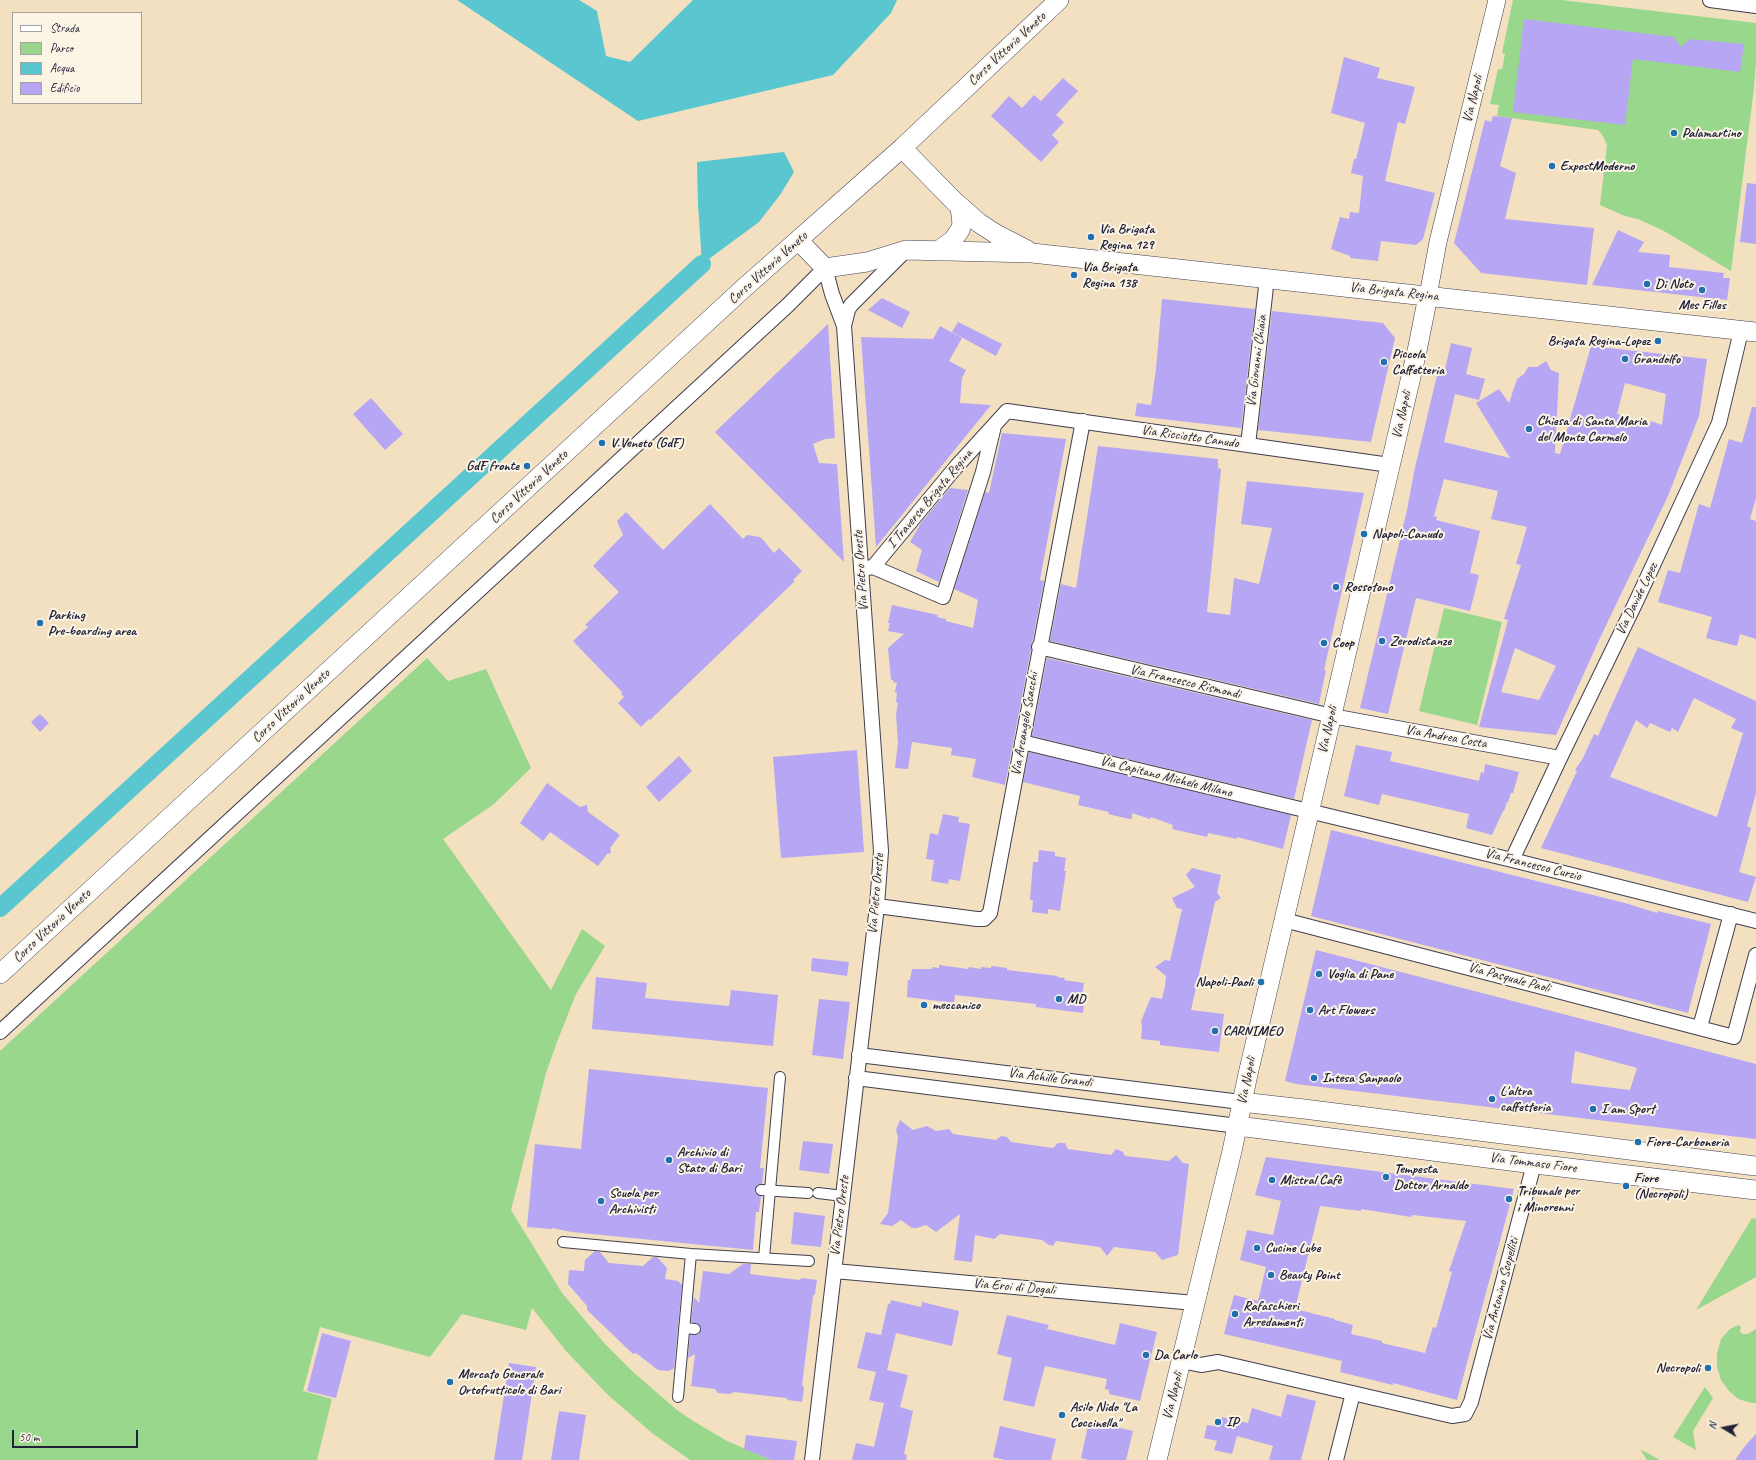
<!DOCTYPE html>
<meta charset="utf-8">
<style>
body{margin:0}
#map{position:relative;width:1756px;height:1460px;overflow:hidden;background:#f2e0c1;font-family:Caveat,sans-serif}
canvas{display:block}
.legend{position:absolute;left:12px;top:12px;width:130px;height:92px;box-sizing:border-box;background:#fcf5e5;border:1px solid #a5a1a1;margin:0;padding:5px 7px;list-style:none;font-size:12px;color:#22223b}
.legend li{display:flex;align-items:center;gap:8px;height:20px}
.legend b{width:20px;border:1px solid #a5a1a1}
.north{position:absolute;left:1704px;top:1408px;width:40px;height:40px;-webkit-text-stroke:3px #fcf5e5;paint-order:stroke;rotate:280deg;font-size:11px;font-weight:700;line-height:16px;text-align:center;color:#22223b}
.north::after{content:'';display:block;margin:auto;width:14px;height:18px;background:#22223b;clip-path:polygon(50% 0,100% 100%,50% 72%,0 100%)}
.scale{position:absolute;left:12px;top:1430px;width:126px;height:18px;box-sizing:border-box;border:2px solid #22223b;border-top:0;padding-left:5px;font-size:12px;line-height:14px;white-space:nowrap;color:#22223b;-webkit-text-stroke:3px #fcf5e5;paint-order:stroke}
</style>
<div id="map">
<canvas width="1756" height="1460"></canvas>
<ul class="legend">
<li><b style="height:5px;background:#fff"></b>Strada</li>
<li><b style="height:11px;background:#99d78d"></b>Parco</li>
<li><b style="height:11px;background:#59c6d0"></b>Acqua</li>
<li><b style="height:11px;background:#b6a6f3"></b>Edificio</li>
</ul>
<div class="north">N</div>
<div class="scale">50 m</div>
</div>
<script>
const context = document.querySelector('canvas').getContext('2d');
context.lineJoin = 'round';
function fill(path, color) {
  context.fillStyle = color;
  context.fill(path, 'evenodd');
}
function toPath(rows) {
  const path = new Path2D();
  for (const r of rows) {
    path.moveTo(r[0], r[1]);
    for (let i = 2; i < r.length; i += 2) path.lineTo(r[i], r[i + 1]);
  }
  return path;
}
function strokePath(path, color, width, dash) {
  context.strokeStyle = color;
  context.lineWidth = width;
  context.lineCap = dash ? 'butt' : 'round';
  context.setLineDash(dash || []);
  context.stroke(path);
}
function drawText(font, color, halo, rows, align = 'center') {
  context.font = font + ' Caveat,sans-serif';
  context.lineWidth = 4;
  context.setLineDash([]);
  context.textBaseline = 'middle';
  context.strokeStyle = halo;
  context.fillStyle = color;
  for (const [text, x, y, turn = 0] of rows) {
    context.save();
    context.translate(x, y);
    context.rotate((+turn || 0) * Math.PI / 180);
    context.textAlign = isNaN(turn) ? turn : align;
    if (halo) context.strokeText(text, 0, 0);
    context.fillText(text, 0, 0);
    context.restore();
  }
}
fill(toPath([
 [1513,0,1561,0,1756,23,1756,63,1754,88,1731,271,1664,231,1638,219,1625,216,1600,205,1607,145,1603,136,1598,130,1497,116,1499,105,1490,104,1498,69,1502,69,1505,54,1502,53],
 [1444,608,1502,622,1477,725,1419,711],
 [427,658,448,681,486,669,531,768,494,804,443,839,551,990,582,929,605,946,576,994,557,1042,546,1073,511,1210,562,1293,606,1345,632,1371,677,1410,693,1421,727,1441,772,1460,690,1460,652,1433,607,1394,566,1351,532,1308,526,1330,462,1314,430,1357,320,1327,303,1391,332,1399,317,1460,0,1460,0,1051],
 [1752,1218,1756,1219,1756,1277,1696,1310],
 [1738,1325,1741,1327,1740,1332,1743,1334,1748,1334,1756,1329,1756,1403,1752,1403,1738,1399,1729,1391,1721,1380,1717,1367,1717,1353,1721,1339,1730,1329],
 [1705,1387,1713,1398,1693,1431,1696,1450,1673,1437],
 [1640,1449,1660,1460,1647,1460]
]), '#99d78d');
fill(toPath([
 [457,0,579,0,597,11,606,56,630,62,693,0,897,0,891,13,833,75,638,121],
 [784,152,794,172,780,195,759,222,702,264,698,204,697,162]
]), '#59c6d0');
strokePath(toPath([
 [0,908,702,264]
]), '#59c6d0', 18);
fill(toPath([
 [1524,19,1674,37,1681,47,1690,39,1744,44,1740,72,1633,59,1625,125,1513,112],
 [1344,57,1380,68,1377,78,1415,87,1405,124,1398,122,1385,181,1435,193,1423,239,1416,245,1381,241,1378,261,1350,258,1350,256,1331,249,1340,217,1349,219,1350,212,1359,213,1363,176,1351,173,1354,159,1356,159,1365,123,1331,113],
 [1063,78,1078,91,1056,115,1064,122,1052,135,1059,142,1041,162,991,116,1009,96,1022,108,1034,95,1041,101],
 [1493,116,1512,118,1500,166,1516,173,1505,219,1594,228,1587,285,1481,273,1454,243,1485,120,1491,122],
 [1747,183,1756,184,1756,244,1740,242],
 [1618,230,1644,242,1638,252,1670,255,1669,267,1724,273,1723,278,1730,278,1727,300,1592,285],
 [882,298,910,312,902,328,868,310],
 [1162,299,1255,309,1241,428,1135,416,1137,403,1151,405,1156,369],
 [1272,311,1383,323,1395,338,1371,442,1258,430],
 [958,322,1002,344,996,356,952,332],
 [828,324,835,438,825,439,813,444,819,463,837,464,844,562,715,432],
 [940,326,962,338,949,361,966,370,962,378,960,403,991,405,876,547,861,337,933,339],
 [1451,343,1472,348,1466,374,1485,379,1479,400,1455,394,1444,442,1510,458,1476,403,1499,389,1509,403,1517,379,1524,374,1528,367,1537,367,1546,361,1551,370,1559,373,1555,453,1560,454,1591,346,1707,359,1699,416,1668,496,1600,638,1556,735,1479,727,1508,620,1504,619,1521,565,1516,564,1527,527,1491,519,1498,491,1444,479,1434,516,1437,517,1436,520,1480,531,1470,573,1479,575,1470,611,1416,598,1388,714,1360,708,1407,510,1414,472,1439,367,1445,369],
 [1625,383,1666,394,1662,425,1651,421,1650,424,1617,414],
 [1515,648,1556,666,1539,700,1501,692],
 [371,398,403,434,385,450,353,414],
 [1752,407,1756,407,1756,498,1750,519,1756,521,1756,639,1740,634,1737,646,1706,638,1712,617,1658,602,1668,570,1680,573,1699,504,1710,508,1729,439,1742,443],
 [1002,433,1066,439,1040,580,1044,581,1005,785,972,777,976,759,951,755,952,748,912,742,908,769,895,768,898,743,896,714,898,703,896,702,897,693,895,692,897,683,893,682,893,680,891,680,888,648,904,634,888,631,890,623,888,623,892,605,938,615,937,617,946,619,946,621,973,628,978,600,954,589,985,492,989,493],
 [1098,446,1218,459,1218,468,1221,469,1207,612,1230,615,1234,578,1259,584,1272,528,1241,524,1247,481,1364,493,1324,670,1326,670,1319,704,1050,641,1061,584,1076,588],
 [950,488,968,490,939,582,916,571,922,550,910,542,921,523],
 [710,504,743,539,747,535,760,537,764,541,774,553,779,548,802,571,793,580,795,581,650,720,649,719,641,727,618,703,624,697,621,694,622,692,573,641,588,627,585,625,619,592,593,566,623,535,617,521,626,512,663,550],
 [1638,647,1756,701,1756,793,1747,826,1751,828,1739,872,1756,877,1748,902,1541,848,1577,771,1575,770,1583,758,1594,734,1598,736],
 [1694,698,1736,719,1731,728,1743,733,1717,817,1610,777,1636,720,1647,728,1650,723,1670,732,1672,728,1678,732],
 [1047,658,1312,720,1294,799,1032,736],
 [40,714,49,723,40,732,31,722],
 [1356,745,1392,752,1390,761,1479,781,1481,772,1484,773,1485,764,1519,772,1513,793,1511,793,1508,802,1507,802,1504,811,1503,811,1492,835,1466,828,1469,814,1382,794,1379,805,1344,796],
 [857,750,864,852,781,858,773,757],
 [1029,752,1291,815,1283,849,1237,837,1237,839,1208,833,1207,837,1172,829,1173,825,1151,817,1150,819,1132,813,1132,819,1125,818,1108,814,1109,812,1078,805,1080,796,1023,782],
 [679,756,692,771,659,802,646,787],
 [547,783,580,807,587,805,588,812,620,835,610,848,611,853,607,854,598,866,550,832,543,841,520,823],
 [943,814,959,817,958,822,970,824,960,881,949,879,948,884,931,881,934,860,926,859,930,833,938,835],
 [1331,830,1625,903,1657,913,1658,911,1711,924,1688,1013,1311,916],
 [1039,850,1055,852,1055,856,1066,858,1064,871,1066,871,1060,911,1048,909,1048,914,1032,912,1033,900,1030,900,1033,862,1038,862],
 [1192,868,1221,875,1217,893,1221,898,1215,902,1191,1010,1224,1014,1219,1052,1160,1045,1160,1041,1141,1039,1142,1028,1141,1021,1151,997,1162,999,1165,986,1166,976,1155,967,1165,960,1170,961,1182,909,1177,908,1172,898,1195,887,1186,875],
 [1316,950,1756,1064,1756,1139,1296,1084,1285,1081],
 [1575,1051,1637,1068,1630,1090,1571,1083],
 [812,958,849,962,847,976,811,971],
 [939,965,968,969,969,967,981,969,981,967,991,968,991,966,1007,968,1007,970,1058,976,1057,977,1065,978,1064,980,1084,983,1082,995,1085,995,1083,1013,1036,1007,1036,1004,955,995,954,1003,907,997,908,980,910,980,912,969,932,969,932,967,939,968],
 [596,977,647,983,645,998,729,1006,731,990,778,995,773,1046,592,1029],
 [819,999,850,1002,843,1059,812,1055],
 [589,1069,768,1088,760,1168,764,1168,762,1184,758,1184,755,1189,755,1193,761,1196,759,1212,756,1212,753,1250,572,1232,552,1228,552,1229,527,1227,535,1144,581,1149],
 [900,1120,913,1130,927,1126,936,1131,949,1129,953,1134,996,1140,1001,1136,1007,1137,1011,1142,1053,1148,1058,1143,1065,1143,1068,1149,1111,1155,1116,1149,1123,1152,1125,1156,1169,1161,1176,1155,1183,1163,1189,1164,1178,1255,1162,1260,1155,1252,1114,1247,1107,1256,1100,1247,1056,1241,1053,1246,1049,1245,1042,1240,1000,1234,994,1239,975,1235,972,1262,954,1260,960,1214,936,1232,926,1225,917,1228,912,1228,901,1220,892,1226,880,1224,888,1213,898,1137,896,1130],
 [803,1141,833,1144,829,1174,799,1170],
 [1266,1157,1514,1189,1457,1400,1393,1383,1393,1385,1340,1372,1342,1361,1224,1334,1234,1295,1258,1301,1266,1267,1240,1260,1247,1230,1273,1235,1281,1201,1255,1195],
 [1320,1206,1361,1211,1361,1209,1411,1217,1412,1215,1466,1221,1449,1271,1452,1272,1436,1328,1433,1327,1425,1353,1382,1343,1382,1341,1351,1334,1353,1325,1335,1320,1335,1319,1295,1309],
 [794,1212,825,1216,821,1247,791,1244],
 [595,1251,600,1252,609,1263,643,1266,653,1257,657,1257,667,1268,665,1279,678,1281,682,1285,674,1368,669,1371,658,1370,636,1353,633,1354,587,1310,587,1306,568,1284,569,1270,584,1271,585,1260],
 [743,1264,751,1264,750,1274,799,1280,802,1278,817,1280,815,1294,813,1296,802,1385,804,1388,802,1402,788,1400,786,1398,734,1392,730,1394,718,1393,715,1389,691,1386,695,1354,688,1358,690,1335,698,1335,701,1329,698,1324,691,1322,694,1297,699,1303,703,1271,729,1274],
 [891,1300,921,1307,922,1302,959,1311,952,1346,896,1333,887,1370,908,1375,900,1407,913,1411,904,1454,907,1455,906,1460,852,1460,856,1443,874,1447,884,1403,869,1400,876,1372,857,1368,866,1332,881,1335,888,1304,890,1304],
 [1007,1315,1049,1325,1047,1329,1115,1345,1120,1323,1157,1332,1140,1401,1109,1394,1109,1390,1105,1389,1107,1379,1045,1366,1034,1407,1003,1400,1012,1358,997,1354],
 [322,1333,351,1341,336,1398,307,1391],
 [509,1363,536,1367,522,1460,494,1460],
 [1287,1394,1316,1401,1301,1460,1269,1460,1273,1446,1237,1436,1232,1454,1214,1450,1217,1441,1204,1438,1207,1425,1220,1427,1222,1417,1248,1423,1252,1408,1281,1417],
 [559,1411,586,1415,579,1460,551,1460],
 [1089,1421,1133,1431,1126,1460,1089,1460,1081,1458],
 [1000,1426,1056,1439,1051,1460,1005,1460,993,1457],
 [1756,1434,1756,1460,1735,1460,1745,1446],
 [746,1435,797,1441,794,1460,772,1460,744,1449]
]), '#b6a6f3');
const pedestrian = toPath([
 [761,1190,808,1193],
 [818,1193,843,1196],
 [563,1242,691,1254,809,1261],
 [764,1258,780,1077],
 [684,1328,695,1329],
 [678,1397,691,1254]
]);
const minor = toPath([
 [1710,0,1756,6],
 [844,326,848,310,851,305,905,251],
 [1248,445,1267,278],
 [873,567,943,597,983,472,994,426],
 [861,569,873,567,956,467,1007,411,1390,465],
 [1039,647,1332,716,1560,758],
 [1022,742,1512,860,1756,921],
 [1512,860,1560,758,1635,604,1719,423,1741,331],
 [877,906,977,919,984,919,990,913,1083,421],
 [1284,920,1734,1037,1756,955],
 [1700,1027,1731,914],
 [0,1032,788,305,825,268],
 [859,1055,1241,1102],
 [856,1078,1238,1126],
 [834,1271,1195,1303],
 [1181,1361,1201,1365,1218,1362,1452,1416,1465,1414,1471,1402,1534,1164],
 [812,1460,877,906,881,851,844,326,832,294,825,268],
 [1336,1460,1353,1393]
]);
const tertiary = toPath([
 [1428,296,1438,242,1497,0]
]);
const secondary = toPath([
 [902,148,954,201,979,223,996,234,1027,250],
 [798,240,825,268,867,262,906,250,1032,253,1756,332],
 [938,251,953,240,960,230,962,224,960,207],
 [0,974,745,287,902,148,1059,0],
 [1241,1102,1304,1109,1756,1166],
 [1238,1126,1518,1162,1756,1190],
 [1157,1460,1232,1151,1248,1074,1417,351,1428,296]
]);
strokePath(pedestrian, '#413e4f', 12);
strokePath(minor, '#413e4f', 16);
strokePath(tertiary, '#413e4f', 18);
strokePath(secondary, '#413e4f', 20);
strokePath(pedestrian, '#fff', 10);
strokePath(minor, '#fff', 14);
strokePath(tertiary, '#fff', 17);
strokePath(secondary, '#fff', 19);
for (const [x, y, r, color] of [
 [1674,133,4,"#1f6fb2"],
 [1552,166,4,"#1f6fb2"],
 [1091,237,4,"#1f6fb2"],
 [1074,275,4,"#1f6fb2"],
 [1647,284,4,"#1f6fb2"],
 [1702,290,4,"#1f6fb2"],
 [1658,341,4,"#1f6fb2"],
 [1625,359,4,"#1f6fb2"],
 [1384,362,4,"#1f6fb2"],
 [1529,429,4,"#1f6fb2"],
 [602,443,4,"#1f6fb2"],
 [527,466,4,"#1f6fb2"],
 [1364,534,4,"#1f6fb2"],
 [1336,587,4,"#1f6fb2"],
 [40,623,4,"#1f6fb2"],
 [1382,641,4,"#1f6fb2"],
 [1324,643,4,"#1f6fb2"],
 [1319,974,4,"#1f6fb2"],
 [1261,982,4,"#1f6fb2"],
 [1059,999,4,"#1f6fb2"],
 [924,1005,4,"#1f6fb2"],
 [1310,1010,4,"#1f6fb2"],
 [1215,1031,4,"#1f6fb2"],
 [1314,1078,4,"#1f6fb2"],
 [1492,1099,4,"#1f6fb2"],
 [1593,1109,4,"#1f6fb2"],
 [1638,1142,4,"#1f6fb2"],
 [669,1160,4,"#1f6fb2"],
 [1386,1177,4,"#1f6fb2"],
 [1272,1180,4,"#1f6fb2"],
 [1626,1186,4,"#1f6fb2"],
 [1509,1199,4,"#1f6fb2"],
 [601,1201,4,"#1f6fb2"],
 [1257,1248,4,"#1f6fb2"],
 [1271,1275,4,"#1f6fb2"],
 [1235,1314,4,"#1f6fb2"],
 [1146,1355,4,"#1f6fb2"],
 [1708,1368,4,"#1f6fb2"],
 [450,1382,4,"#1f6fb2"],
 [1062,1415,4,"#1f6fb2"],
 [1218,1422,4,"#1f6fb2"]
]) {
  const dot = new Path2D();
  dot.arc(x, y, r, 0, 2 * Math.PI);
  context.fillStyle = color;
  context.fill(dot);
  strokePath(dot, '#fcf5e5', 1.5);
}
drawText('14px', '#22223b', '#fcf5e5', [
 ["Corso Vittorio Veneto",1007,49,-43],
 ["Via Napoli",1473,99,-76],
 ["Corso Vittorio Veneto",768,268,-42],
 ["Via Brigata Regina",1394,292,6],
 ["Via Giovanni Chiaia",1257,361,-83],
 ["Via Napoli",1402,415,-77],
 ["Via Ricciotto Canudo",1190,437,8],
 ["Corso Vittorio Veneto",529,487,-43],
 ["I Traversa Brigata Regina",930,499,-50],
 ["Via Pietro Oreste",861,571,-94],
 ["Via Davide Lopez",1637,599,-64],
 ["Via Francesco Rismondi",1185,682,13],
 ["Corso Vittorio Veneto",291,706,-43],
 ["Via Arcangelo Scacchi",1025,724,-80],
 ["Via Napoli",1328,730,-77],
 ["Via Andrea Costa",1446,737,10],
 ["Via Capitano Michele Milano",1166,777,14],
 ["Via Francesco Curzio",1533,865,14],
 ["Via Pietro Oreste",876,894,-85],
 ["Corso Vittorio Veneto",52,926,-43],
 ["Via Pasquale Paoli",1509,978,15],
 ["Via Achille Grandi",1050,1078,7],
 ["Via Napoli",1247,1081,-78],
 ["Via Tommaso Fiore",1533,1163,7],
 ["Via Pietro Oreste",840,1216,-83],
 ["Via Eroi di Dogali",1014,1287,5],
 ["Via Antonino Scopelliti",1501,1289,-75],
 ["Via Napoli",1173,1396,-76]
]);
drawText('bold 14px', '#22223b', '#fcf5e5', [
 ["Palamartino",1682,133],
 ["ExpostModerno",1560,166],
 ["Via Brigata",1099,229],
 ["Regina 129",1099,245],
 ["Via Brigata",1082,267],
 ["Regina 138",1082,283],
 ["Di Noto",1655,284],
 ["Mes Filles",1702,305,"center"],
 ["Brigata Regina-Lopez",1650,341,"right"],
 ["Piccola",1392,354],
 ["Caffetteria",1392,370],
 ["Grandolfo",1633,359],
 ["Chiesa di Santa Maria",1537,421],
 ["del Monte Carmelo",1537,437],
 ["V.Veneto (GdF)",610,443],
 ["GdF fronte",519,466,"right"],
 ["Napoli-Canudo",1372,534],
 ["Rossotono",1344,587],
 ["Parking",48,615],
 ["Pre-boarding area",48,631],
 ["Zerodistanze",1390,641],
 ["Coop",1332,643],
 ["Voglia di Pane",1327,974],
 ["Napoli-Paoli",1253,982,"right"],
 ["MD",1067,999],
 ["meccanico",932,1005],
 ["Art Flowers",1318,1010],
 ["CARNIMEO",1223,1031],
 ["Intesa Sanpaolo",1322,1078],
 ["L'altra",1500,1091],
 ["caffetteria",1500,1107],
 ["I am Sport",1601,1109],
 ["Fiore-Carboneria",1646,1142],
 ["Archivio di",677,1152],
 ["Stato di Bari",677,1168],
 ["Tempesta",1394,1169],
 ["Dottor Arnaldo",1394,1185],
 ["Fiore",1634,1178],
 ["(Necropoli)",1634,1194],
 ["Mistral Cafè",1280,1180],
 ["Tribunale per",1517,1191],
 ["i Minorenni",1517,1207],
 ["Scuola per",609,1193],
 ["Archivisti",609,1209],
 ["Cucine Lube",1265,1248],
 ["Beauty Point",1279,1275],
 ["Rafaschieri",1243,1306],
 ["Arredamenti",1243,1322],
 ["Da Carlo",1154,1355],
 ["Necropoli",1700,1368,"right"],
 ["Mercato Generale",458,1374],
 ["Ortofrutticolo di Bari",458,1390],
 ["Asilo Nido \"La",1070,1407],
 ["Coccinella\"",1070,1423],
 ["IP",1226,1422]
], 'left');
</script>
